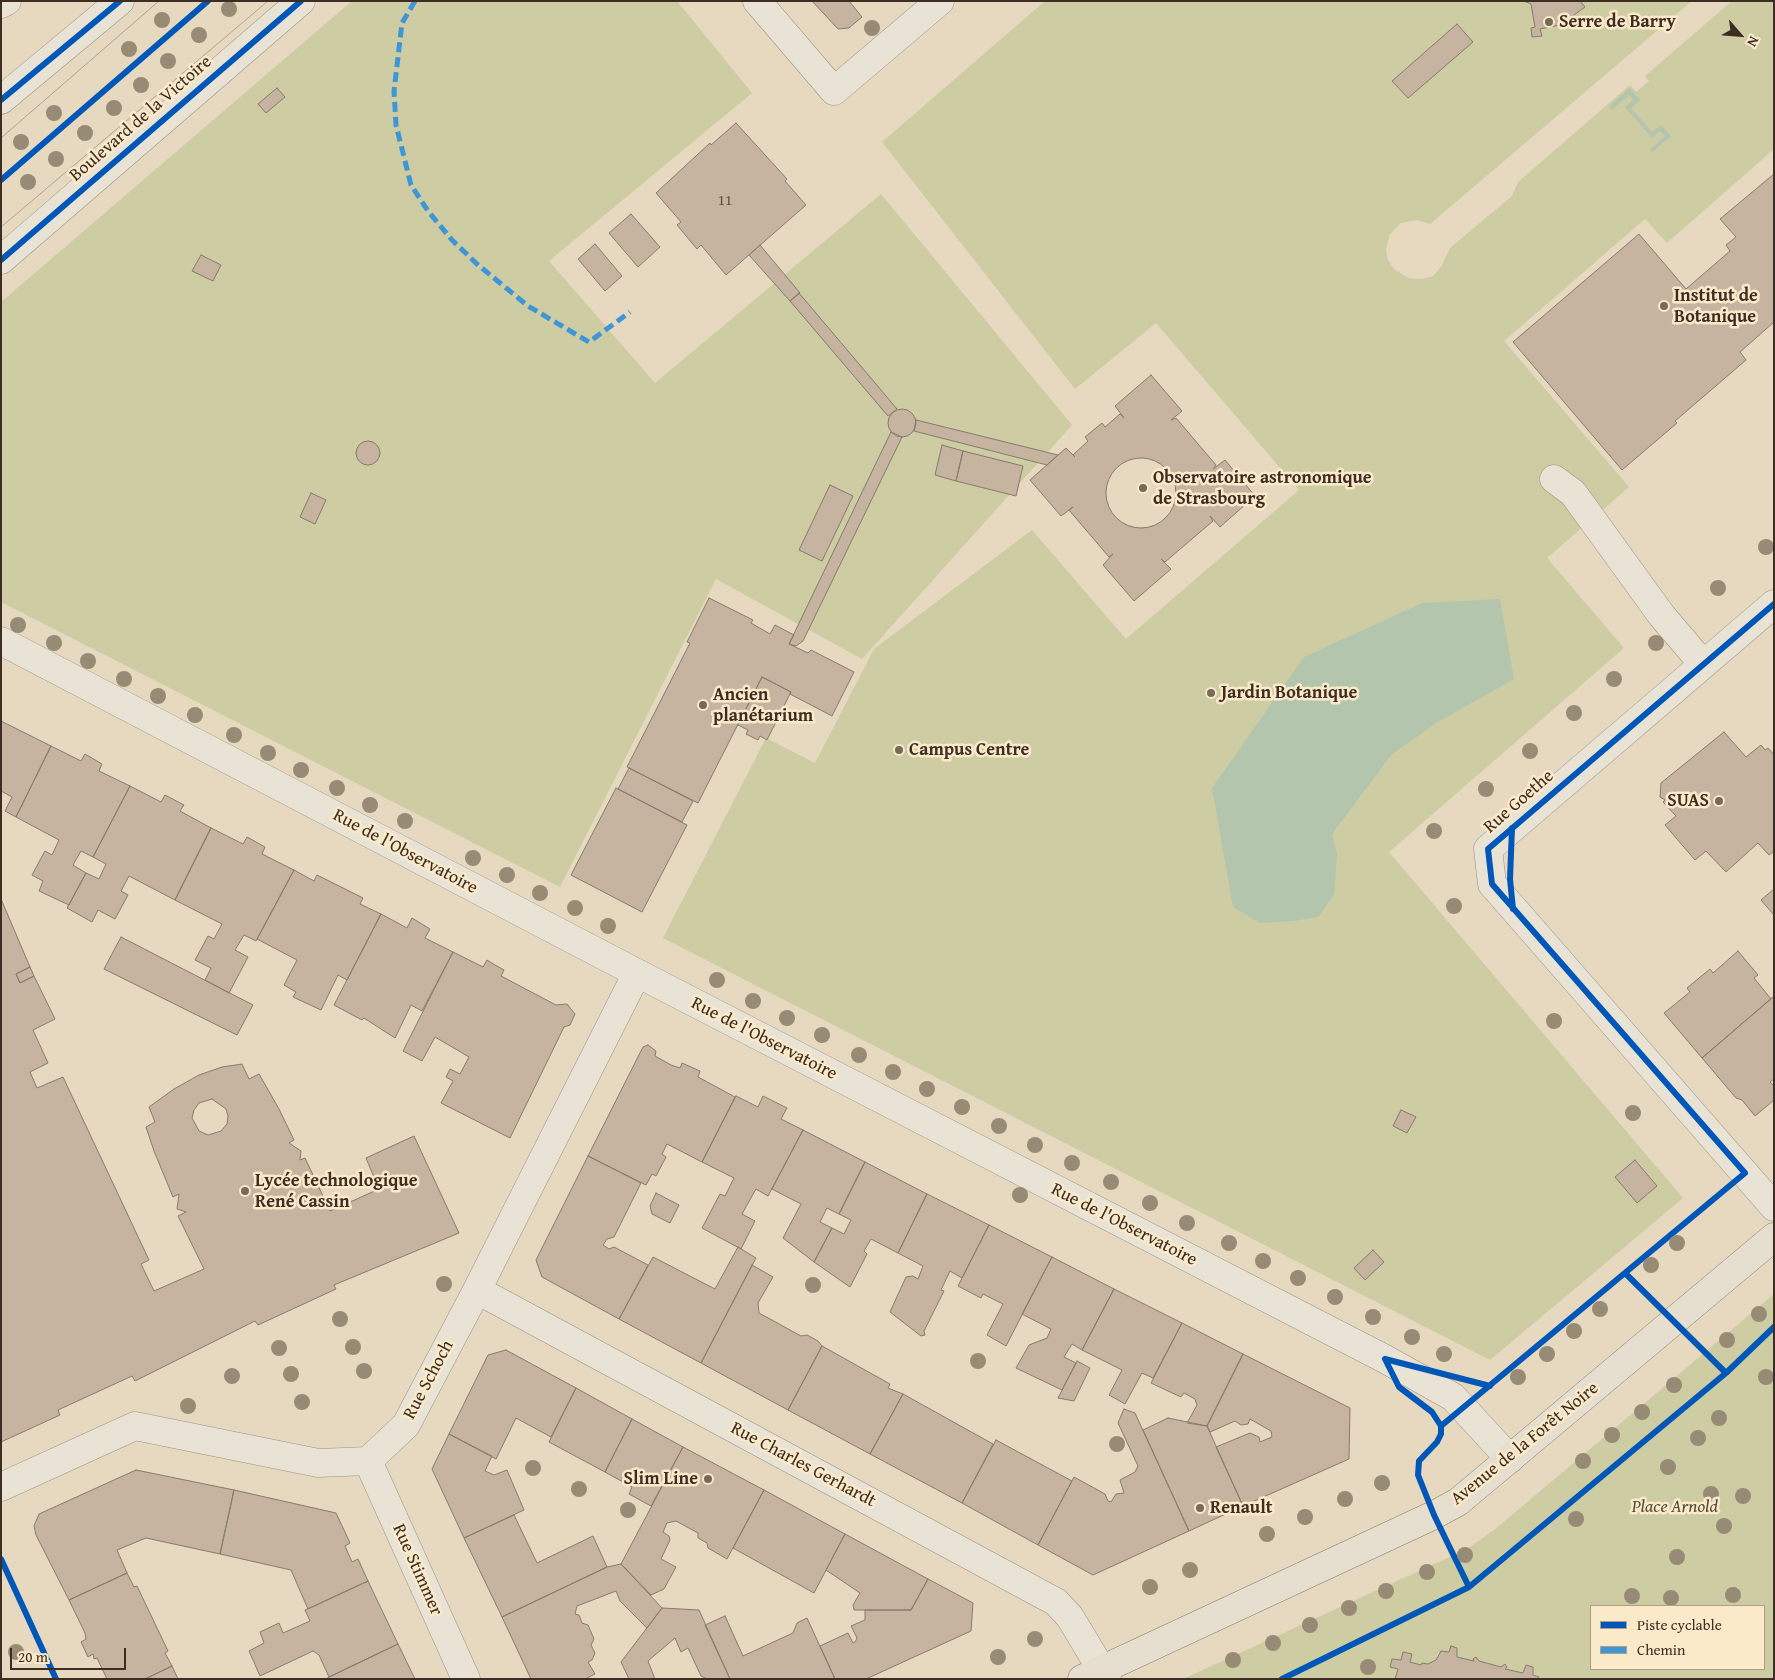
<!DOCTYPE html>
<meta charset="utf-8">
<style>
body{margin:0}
#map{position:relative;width:1775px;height:1680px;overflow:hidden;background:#e6d9bf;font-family:"Gentium Book Plus",serif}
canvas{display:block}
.frame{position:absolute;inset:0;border:2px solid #3d2d23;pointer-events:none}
.legend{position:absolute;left:1590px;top:1605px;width:175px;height:65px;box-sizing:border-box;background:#faeaca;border:1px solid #ae9e87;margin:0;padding:6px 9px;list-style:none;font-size:15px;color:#3d2d23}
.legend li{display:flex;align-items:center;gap:10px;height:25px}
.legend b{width:25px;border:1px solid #ae9e87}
.north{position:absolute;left:1715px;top:10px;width:50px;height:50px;-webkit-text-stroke:4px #faeaca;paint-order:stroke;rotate:117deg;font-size:14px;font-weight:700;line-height:20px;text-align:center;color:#3d2d23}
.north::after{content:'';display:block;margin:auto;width:18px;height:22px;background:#3d2d23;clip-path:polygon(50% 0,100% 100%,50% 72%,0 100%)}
.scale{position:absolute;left:10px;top:1648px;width:116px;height:22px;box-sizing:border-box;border:2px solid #3d2d23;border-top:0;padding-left:6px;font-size:15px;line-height:18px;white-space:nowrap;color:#3d2d23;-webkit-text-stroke:4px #faeaca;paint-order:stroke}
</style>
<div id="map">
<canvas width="1775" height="1680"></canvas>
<div class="frame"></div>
<ul class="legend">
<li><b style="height:6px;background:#0057b8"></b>Piste cyclable</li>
<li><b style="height:6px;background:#3f96d6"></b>Chemin</li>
</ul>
<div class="north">N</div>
<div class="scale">20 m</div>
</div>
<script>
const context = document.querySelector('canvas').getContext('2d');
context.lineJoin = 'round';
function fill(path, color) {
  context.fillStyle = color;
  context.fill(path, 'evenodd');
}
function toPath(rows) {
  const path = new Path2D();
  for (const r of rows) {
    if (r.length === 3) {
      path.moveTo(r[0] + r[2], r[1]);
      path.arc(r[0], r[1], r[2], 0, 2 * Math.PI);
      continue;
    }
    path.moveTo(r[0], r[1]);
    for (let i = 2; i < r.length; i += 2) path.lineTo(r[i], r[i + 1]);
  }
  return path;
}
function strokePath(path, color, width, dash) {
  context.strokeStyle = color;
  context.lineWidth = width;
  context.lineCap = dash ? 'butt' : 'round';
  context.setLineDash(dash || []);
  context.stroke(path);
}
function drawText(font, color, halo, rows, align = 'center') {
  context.font = font + ' "Gentium Book Plus",serif';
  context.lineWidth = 5;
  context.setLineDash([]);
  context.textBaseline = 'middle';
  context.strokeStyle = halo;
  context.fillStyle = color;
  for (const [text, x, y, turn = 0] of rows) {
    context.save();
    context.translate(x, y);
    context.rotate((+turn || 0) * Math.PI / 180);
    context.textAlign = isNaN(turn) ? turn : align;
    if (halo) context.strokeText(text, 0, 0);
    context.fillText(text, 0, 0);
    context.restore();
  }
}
fill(toPath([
 [352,1,677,1,752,93,549,261,655,383,881,194,1072,425,862,659,716,579,560,887,1,602,1,302],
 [1045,1,1692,1,1430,224,1417,220,1401,223,1390,234,1386,249,1387,258,1394,269,1408,278,1422,279,1433,276,1441,267,1450,248,1512,196,1518,182,1630,85,1636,92,1649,81,1645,76,1732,1,1774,1,1774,149,1667,243,1645,219,1504,341,1629,487,1547,558,1624,648,1389,852,1683,1198,1490,1360,663,938,766,738,815,763,874,649,1032,530,1126,639,1299,490,1156,323,1075,389,882,142],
 [1774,1294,1774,1679,1538,1679,1539,1677,1532,1673,1533,1667,1527,1665,1523,1673,1505,1669,1507,1667,1505,1664,1501,1667,1479,1661,1476,1657,1473,1659,1474,1661,1457,1657,1457,1648,1451,1646,1449,1652,1438,1654,1436,1660,1428,1664,1421,1665,1410,1662,1412,1654,1404,1652,1401,1660,1392,1659,1390,1667,1398,1669,1395,1679,1183,1679,1467,1549,1494,1530],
 [1591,1606,1764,1606,1764,1669,1591,1669]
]), '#cecca3');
fill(toPath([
 [1630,88,1640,100,1631,108,1652,132,1661,125,1671,136,1652,152,1650,150,1665,136,1660,131,1652,138,1625,107,1633,100,1629,95,1612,110,1609,106],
 [1500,599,1514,679,1438,722,1392,754,1332,834,1337,854,1334,895,1318,917,1294,921,1260,923,1233,907,1212,788,1304,657,1422,603]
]), '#b4c5ae');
const building = toPath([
 [812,1,849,1,862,17,849,28,838,29,812,1],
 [1524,1,1580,1,1585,7,1560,25,1540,29,1542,36,1532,37,1531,28,1535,27,1531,4,1524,1],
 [1457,24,1473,42,1408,98,1392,81,1457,24],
 [277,88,285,97,266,113,258,104,277,88],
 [736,123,787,179,785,181,806,205,726,275,701,245,697,249,677,225,681,222,656,193,710,143,711,145,736,123],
 [1774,174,1774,322,1740,352,1746,360,1675,421,1677,423,1622,470,1513,342,1639,234,1686,289,1730,251,1726,245,1736,237,1720,219,1774,174],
 [631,214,660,247,638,267,609,233,631,214],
 [595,244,622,276,605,291,578,259,595,244],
 [760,245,800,293,790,301,749,255,760,245],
 [201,255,221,265,213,281,192,271,201,255],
 [799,293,897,409,888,416,790,301,799,293],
 [1151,375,1182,411,1171,420,1176,418,1216,465,1213,469,1225,460,1255,496,1220,527,1210,516,1213,521,1165,562,1161,559,1171,569,1134,601,1103,565,1113,554,1109,557,1069,510,1073,507,1061,516,1030,480,1066,448,1075,457,1073,455,1088,441,1085,437,1102,423,1105,427,1120,414,1124,418,1115,406,1151,375],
 [902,423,14],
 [916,420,1058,455,1047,465,914,431,916,420],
 [891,432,902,437,803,641,796,646,789,644,891,432],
 [368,453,12],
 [942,445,963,451,956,481,935,475,942,445],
 [963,451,1023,466,1016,496,956,481,963,451],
 [1141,493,35],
 [830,485,853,496,822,561,799,550,830,485],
 [311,493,326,500,315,524,300,517,311,493],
 [709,598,753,620,751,623,770,634,775,625,794,635,789,644,808,653,811,650,854,672,832,716,790,694,791,692,762,677,698,803,627,767,690,643,687,642,709,598],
 [762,677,791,692,767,740,760,736,758,740,746,734,748,730,738,725,762,677],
 [1,721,51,746,16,817,5,811,12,797,1,791,1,721],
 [1724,732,1746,757,1761,745,1765,750,1768,748,1774,755,1774,851,1769,855,1758,843,1726,872,1706,851,1695,860,1665,825,1676,816,1663,802,1665,800,1660,797,1661,783,1724,732],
 [51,746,81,761,85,754,102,764,99,771,130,786,93,857,81,851,73,865,86,873,69,905,39,891,43,881,32,875,45,851,52,855,59,840,16,817,51,746],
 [629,768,693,801,682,822,618,789,629,768],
 [130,786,161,802,165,795,184,805,180,811,211,828,175,900,129,876,121,891,128,895,115,919,98,910,92,922,67,908,86,873,99,879,106,864,93,857,130,786],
 [616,788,687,825,642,912,571,875,616,788],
 [211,828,243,844,247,837,265,847,262,854,294,870,256,941,244,935,235,950,248,957,229,993,205,980,211,968,195,960,208,936,214,939,222,924,175,900,211,828],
 [294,870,314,881,317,875,363,898,360,904,381,914,347,980,338,975,321,1010,293,997,296,992,284,985,297,960,257,939,294,870],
 [1774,889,1774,915,1761,900,1774,889],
 [1,899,30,967,16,974,20,983,34,976,55,1019,33,1030,48,1063,30,1072,37,1088,63,1077,149,1260,141,1264,154,1291,204,1269,178,1216,186,1212,177,1209,179,1194,173,1197,154,1151,146,1127,155,1122,149,1107,174,1089,199,1075,222,1067,242,1064,249,1079,259,1074,279,1109,294,1140,289,1143,301,1151,300,1160,305,1158,330,1211,379,1189,366,1158,414,1136,459,1233,334,1285,336,1289,258,1325,255,1321,135,1381,132,1376,58,1410,60,1415,1,1442,1,899],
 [212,1099,226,1109,228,1116,227,1124,221,1131,208,1135,199,1131,192,1118,194,1110,199,1103,212,1099],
 [381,914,407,928,412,918,430,929,425,938,453,952,422,1011,411,1005,395,1038,364,1018,362,1020,334,1005,381,914],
 [121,937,253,1005,237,1035,104,969,121,937],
 [1738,951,1758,975,1754,978,1771,999,1702,1058,1664,1013,1690,992,1687,988,1710,969,1713,973,1738,951],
 [453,952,483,967,487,960,495,965,504,970,501,976,556,1005,567,1004,575,1014,570,1025,564,1027,510,1138,441,1103,453,1081,446,1077,450,1069,460,1074,469,1057,435,1037,422,1061,403,1051,453,952],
 [30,967,34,976,20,983,16,974,30,967],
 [1774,996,1774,1079,1770,1082,1774,1086,1774,1100,1755,1116,1742,1100,1736,1098,1702,1058,1774,996],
 [648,1045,656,1051,655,1056,671,1065,680,1068,682,1063,700,1071,698,1077,735,1097,702,1162,667,1144,662,1154,666,1157,656,1176,652,1174,646,1185,588,1156,643,1047,648,1045],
 [736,1096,758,1107,763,1096,787,1108,781,1119,803,1130,768,1196,756,1189,742,1214,755,1221,741,1249,702,1228,720,1194,725,1196,734,1178,702,1162,736,1096],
 [1401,1110,1416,1117,1407,1133,1393,1126,1401,1110],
 [803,1130,865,1162,839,1214,827,1208,820,1222,832,1228,814,1262,783,1238,801,1204,772,1189,803,1130],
 [588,1156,641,1183,614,1237,607,1239,603,1245,609,1249,614,1247,648,1265,619,1319,542,1277,536,1260,588,1156],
 [1635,1160,1657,1186,1637,1203,1615,1177,1635,1160],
 [865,1162,927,1194,898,1253,871,1239,864,1251,867,1254,850,1287,814,1262,832,1228,844,1234,851,1220,839,1214,865,1162],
 [656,1193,679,1205,670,1223,652,1214,650,1206,656,1193],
 [927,1194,989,1225,962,1278,950,1271,941,1290,944,1291,924,1331,925,1335,921,1336,890,1312,906,1277,913,1276,918,1279,923,1266,898,1253,927,1194],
 [989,1225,1052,1257,1006,1346,987,1335,1003,1304,983,1294,981,1298,958,1286,989,1225],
 [738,1247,756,1258,701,1363,619,1319,653,1257,715,1289,738,1247],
 [1373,1250,1384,1262,1365,1280,1354,1268,1373,1250],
 [1052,1257,1114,1289,1082,1350,1072,1344,1064,1357,1076,1363,1062,1390,1016,1368,1029,1345,1047,1338,1051,1329,1022,1314,1052,1257],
 [752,1265,773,1277,758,1303,759,1313,801,1336,807,1335,818,1341,822,1346,788,1410,701,1363,752,1265],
 [1114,1289,1182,1323,1153,1378,1142,1373,1125,1404,1109,1395,1122,1370,1082,1350,1114,1289],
 [1182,1323,1243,1354,1207,1426,1187,1423,1197,1405,1195,1399,1184,1393,1181,1397,1151,1383,1182,1323],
 [822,1346,890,1384,888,1388,903,1394,870,1454,788,1410,822,1346],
 [506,1350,576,1388,551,1437,516,1418,496,1459,449,1434,488,1355,506,1350],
 [1243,1354,1350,1408,1349,1459,1243,1506,1216,1447,1250,1433,1259,1437,1260,1442,1272,1437,1271,1431,1250,1419,1248,1424,1241,1425,1235,1421,1210,1432,1207,1426,1243,1354],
 [1077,1361,1090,1368,1074,1401,1058,1398,1077,1361],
 [576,1388,632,1419,605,1472,549,1442,576,1388],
 [903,1394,993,1444,962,1503,870,1454,903,1394],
 [1124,1409,1135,1413,1189,1531,1093,1575,1038,1545,1074,1477,1105,1494,1108,1501,1111,1502,1116,1494,1124,1493,1120,1480,1135,1472,1138,1466,1118,1423,1124,1409],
 [1168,1418,1207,1426,1243,1506,1189,1531,1143,1430,1168,1418],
 [632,1419,683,1447,651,1506,629,1494,632,1487,605,1472,632,1419],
 [449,1434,492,1456,485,1471,494,1475,507,1470,524,1510,464,1538,432,1469,449,1434],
 [996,1440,1072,1481,1038,1545,962,1503,996,1440],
 [683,1447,764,1490,727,1559,708,1548,707,1543,698,1538,698,1533,676,1521,667,1523,663,1532,669,1536,670,1540,661,1559,676,1567,664,1589,651,1595,621,1564,683,1447],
 [136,1470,234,1490,220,1554,146,1538,117,1550,127,1573,69,1600,36,1535,34,1526,39,1514,136,1470],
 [234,1490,336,1513,350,1543,345,1546,352,1562,358,1559,368,1581,308,1609,291,1570,220,1554,234,1490],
 [764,1490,845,1534,814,1593,733,1548,764,1490],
 [514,1515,537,1563,593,1536,607,1567,502,1617,464,1538,514,1515],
 [845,1534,928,1579,911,1610,854,1610,853,1605,860,1593,826,1570,845,1534],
 [621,1564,662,1608,647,1628,620,1601,616,1591,577,1606,575,1614,579,1615,582,1623,588,1625,594,1639,591,1645,595,1653,592,1660,588,1662,595,1674,585,1679,531,1679,502,1617,607,1567,621,1564],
 [127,1573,134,1587,137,1586,168,1651,165,1653,172,1666,145,1679,107,1679,97,1658,94,1659,93,1654,88,1657,81,1642,86,1639,85,1633,69,1600,127,1573],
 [928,1579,973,1603,971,1631,866,1679,835,1679,820,1646,848,1633,853,1643,855,1642,857,1638,851,1626,865,1620,865,1610,911,1610,928,1579],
 [368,1581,398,1644,329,1677,319,1655,313,1651,260,1676,249,1651,264,1643,260,1632,279,1623,283,1633,310,1621,305,1610,368,1581],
 [662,1608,699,1610,730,1679,707,1679,701,1676,688,1648,681,1652,675,1638,648,1661,655,1679,629,1679,621,1662,662,1608],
 [725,1616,743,1656,793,1633,797,1623,807,1618,835,1679,730,1679,705,1625,725,1616],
 [398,1644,415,1679,326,1679,329,1677,398,1644],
 [1451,1646,1457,1648,1457,1657,1474,1661,1473,1659,1476,1657,1479,1661,1501,1667,1505,1664,1507,1667,1505,1669,1523,1673,1526,1665,1533,1667,1533,1675,1539,1677,1538,1679,1395,1679,1398,1669,1390,1667,1392,1659,1401,1660,1403,1652,1412,1654,1410,1662,1421,1665,1422,1663,1428,1664,1436,1660,1441,1651,1449,1652,1451,1646],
 [172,1666,178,1679,145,1679,172,1666]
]);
fill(building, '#c6b3a0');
strokePath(building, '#857c6e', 1);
const minor = toPath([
 [757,1,834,91,940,1],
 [1,4,7,1],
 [1,100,120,1],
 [1,260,301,1],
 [1554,479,1573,493,1662,616,1703,664],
 [1774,604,1488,849,1492,884,1774,1207],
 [1,641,637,973,1385,1359,1453,1397,1510,1459],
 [477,1290,1056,1602,1070,1617,1107,1679],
 [368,1461,466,1679],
 [1,1487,135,1426,318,1463,368,1461,406,1425,477,1290,637,973]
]);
const major = toPath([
 [1082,1679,1434,1515,1458,1502,1774,1237]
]);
strokePath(minor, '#9c9383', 29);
strokePath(major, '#857c6e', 29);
strokePath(minor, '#e9e3d6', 28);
strokePath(major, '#e6dfcf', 28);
strokePath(toPath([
 [1,138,159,1],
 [1,227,268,1]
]), '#aba59a', 1);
strokePath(toPath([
 [415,1,402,23,394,91,396,125,411,185,428,211,452,240,477,264,528,306,589,342,630,312]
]), '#3f96d6', 5, [10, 5]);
strokePath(toPath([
 [1,100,120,1],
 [1,180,208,1],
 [1,260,301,1],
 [1512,828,1510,879,1513,909],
 [1626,1274,1726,1373],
 [1385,1359,1399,1387,1432,1412,1441,1426,1441,1434,1437,1442,1419,1461,1418,1475,1434,1515,1469,1587],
 [1385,1359,1490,1386],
 [1441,1426,1745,1173,1492,884,1488,849,1774,604],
 [1,1559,56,1679],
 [1282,1679,1469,1587,1726,1373,1774,1327]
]), '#0057b8', 6);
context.fillStyle = '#978b75';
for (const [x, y] of [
 [229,9],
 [162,20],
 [872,28],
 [199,35],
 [129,49],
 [168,61],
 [141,85],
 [114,108],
 [54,113],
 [85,133],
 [21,142],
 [56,159],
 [28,182],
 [1766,547],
 [1718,588],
 [18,625],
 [54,643],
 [1656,643],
 [88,661],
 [124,679],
 [1614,679],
 [158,696],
 [1574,713],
 [195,715],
 [234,735],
 [1530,751],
 [268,753],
 [301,770],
 [337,788],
 [1486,789],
 [370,805],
 [405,821],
 [1434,831],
 [473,858],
 [507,875],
 [540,893],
 [1454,906],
 [575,908],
 [608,926],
 [717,980],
 [753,1001],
 [787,1018],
 [1554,1021],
 [822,1035],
 [859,1055],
 [893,1072],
 [927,1089],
 [962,1107],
 [1633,1113],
 [999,1126],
 [1035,1145],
 [1072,1163],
 [1111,1182],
 [1020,1195],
 [1150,1203],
 [1187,1223],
 [1229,1243],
 [1677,1243],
 [1263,1261],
 [1651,1265],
 [1298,1278],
 [444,1284],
 [813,1285],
 [1335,1297],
 [1600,1309],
 [1759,1314],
 [1373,1317],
 [340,1319],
 [1574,1331],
 [1412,1337],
 [1727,1340],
 [353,1347],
 [279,1348],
 [1444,1354],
 [1547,1354],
 [978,1361],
 [364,1371],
 [291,1374],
 [232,1376],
 [1518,1377],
 [1766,1377],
 [1674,1385],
 [302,1402],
 [188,1406],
 [1642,1412],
 [1719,1418],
 [1612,1435],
 [1698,1438],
 [1117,1444],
 [1583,1461],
 [1668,1467],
 [533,1468],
 [1382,1483],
 [579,1489],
 [1711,1494],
 [1743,1496],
 [1345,1499],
 [628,1510],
 [1305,1517],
 [1576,1519],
 [1724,1526],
 [1267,1534],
 [1465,1555],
 [1677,1557],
 [1190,1570],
 [1427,1572],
 [1150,1587],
 [1386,1591],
 [1733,1595],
 [1632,1596],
 [1671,1598],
 [1349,1608],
 [1310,1625],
 [1035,1639],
 [1273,1643],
 [16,1652],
 [998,1657],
 [1233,1660],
 [1368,1667]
]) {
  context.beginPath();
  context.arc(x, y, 8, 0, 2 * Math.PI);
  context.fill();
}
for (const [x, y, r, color] of [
 [1549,22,5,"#78695a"],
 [1664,306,5,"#78695a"],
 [1143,488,5,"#78695a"],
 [1211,693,5,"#78695a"],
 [703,705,5,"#78695a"],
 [899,750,5,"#78695a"],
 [1719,801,5,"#78695a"],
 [245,1191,5,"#78695a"],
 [708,1479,5,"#78695a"],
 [1200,1508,5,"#78695a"]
]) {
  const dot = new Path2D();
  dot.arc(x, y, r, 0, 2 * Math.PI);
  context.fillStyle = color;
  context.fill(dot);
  strokePath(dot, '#faeaca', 2);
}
drawText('15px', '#5f4e42', null, [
 ["11",725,201]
]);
drawText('bold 18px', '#3d2d23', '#faeaca', [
 ["Serre de Barry",1559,22],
 ["Institut de",1674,296],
 ["Botanique",1674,317],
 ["Observatoire astronomique",1153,478],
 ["de Strasbourg",1153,499],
 ["Jardin Botanique",1221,693],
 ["Ancien",713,695],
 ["planétarium",713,716],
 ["Campus Centre",909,750],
 ["SUAS",1709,801,"right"],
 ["Lycée technologique",255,1181],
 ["René Cassin",255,1202],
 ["Slim Line",698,1479,"right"],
 ["Renault",1210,1508]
], 'left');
drawText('18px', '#3d2d23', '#faeaca', [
 ["Boulevard de la Victoire",141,119,-41],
 ["Rue Goethe",1519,802,-41],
 ["Rue de l'Observatoire",405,852,28],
 ["Rue de l'Observatoire",764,1039,27],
 ["Rue de l'Observatoire",1124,1225,27],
 ["Rue Schoch",429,1380,-62],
 ["Avenue de la Forêt Noire",1525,1444,-39],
 ["Rue Charles Gerhardt",803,1465,28],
 ["Rue Stimmer",417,1570,66]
]);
drawText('italic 18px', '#564b38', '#faeaca', [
 ["Place Arnold",1675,1507]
]);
</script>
